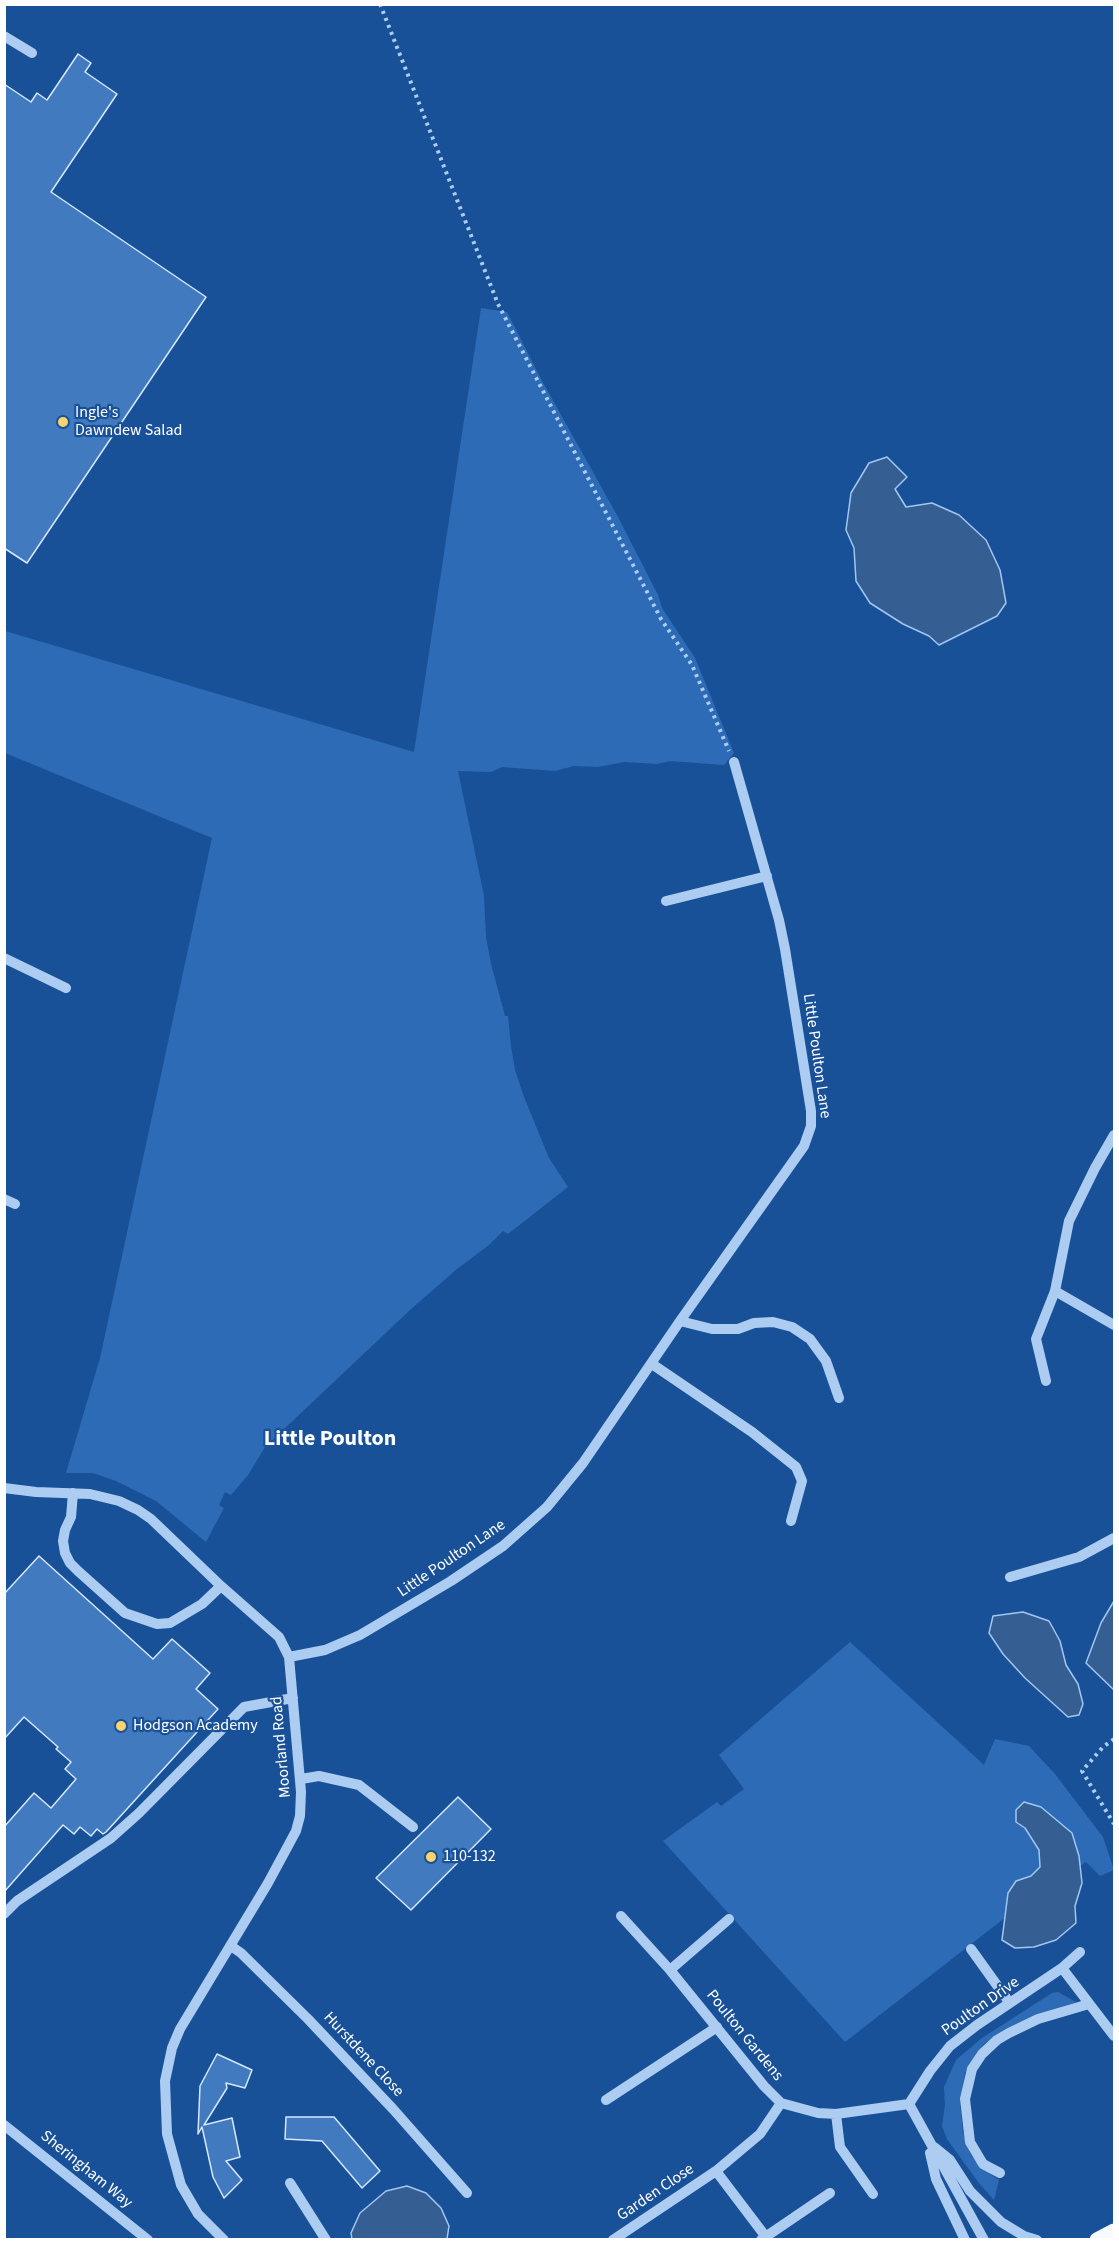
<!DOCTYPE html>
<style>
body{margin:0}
#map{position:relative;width:1119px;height:2244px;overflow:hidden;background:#195199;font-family:"Source Sans 3",sans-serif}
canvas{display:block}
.frame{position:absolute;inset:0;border:6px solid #fff;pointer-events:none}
</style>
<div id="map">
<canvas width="1119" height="2244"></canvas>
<div class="frame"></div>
</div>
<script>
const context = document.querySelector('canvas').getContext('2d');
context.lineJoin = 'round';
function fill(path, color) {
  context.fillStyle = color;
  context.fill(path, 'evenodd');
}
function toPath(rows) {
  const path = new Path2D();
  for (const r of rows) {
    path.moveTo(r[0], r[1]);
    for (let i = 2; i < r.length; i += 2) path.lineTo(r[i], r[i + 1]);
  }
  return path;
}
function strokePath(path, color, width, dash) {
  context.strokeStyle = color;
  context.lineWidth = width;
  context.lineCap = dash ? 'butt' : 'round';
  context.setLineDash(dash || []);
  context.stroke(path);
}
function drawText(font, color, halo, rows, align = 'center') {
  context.font = font + ' "Source Sans 3",sans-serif';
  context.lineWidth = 4.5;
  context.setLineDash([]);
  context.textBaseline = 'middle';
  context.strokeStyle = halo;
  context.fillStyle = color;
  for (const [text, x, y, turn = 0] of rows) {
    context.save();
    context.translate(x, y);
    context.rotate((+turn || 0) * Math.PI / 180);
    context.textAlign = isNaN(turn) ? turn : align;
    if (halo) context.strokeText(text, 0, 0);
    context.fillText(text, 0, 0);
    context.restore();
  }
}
fill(toPath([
 [481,308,507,312,541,379,618,517,658,595,662,608,695,658,734,753,724,765,670,761,657,764,624,762,598,767,574,766,555,771,502,767,491,772,458,771,484,896,486,937,491,964,505,1016,508,1016,511,1047,515,1070,524,1097,549,1158,568,1187,508,1234,503,1231,489,1245,457,1269,410,1310,265,1447,248,1475,231,1495,225,1492,219,1505,224,1508,206,1542,156,1501,116,1481,93,1473,66,1473,100,1358,212,838,5,753,5,631,414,752],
 [850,1642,984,1765,995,1739,1029,1746,1055,1774,1103,1837,1114,1870,1100,1876,1086,1862,1080,1866,1072,1833,1041,1807,1025,1828,1039,1850,1040,1867,1031,1876,1016,1881,1008,1893,1006,1917,845,2042,663,1841,717,1802,721,1806,744,1789,719,1755],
 [1058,1992,1076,2002,1037,2016,995,2036,985,2043,977,2052,965,2073,960,2105,963,2132,971,2155,982,2168,999,2180,994,2200,978,2182,947,2139,942,2126,945,2105,944,2087,956,2060,982,2038,1052,1993]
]), '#2d6bb6');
const water = toPath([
 [887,457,907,477,895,489,906,507,932,503,959,515,986,540,1000,570,1006,603,997,616,939,645,929,636,903,624,870,603,856,581,854,548,846,530,851,493,869,463,887,457],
 [1114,1601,1114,1690,1086,1663,1101,1623,1114,1601],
 [1023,1612,1049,1621,1060,1641,1066,1665,1078,1684,1083,1704,1079,1715,1068,1717,1025,1678,1003,1654,989,1633,993,1616,1023,1612],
 [1024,1802,1041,1807,1072,1833,1079,1856,1082,1883,1075,1906,1076,1923,1056,1940,1034,1947,1015,1948,1002,1940,1008,1893,1016,1881,1031,1876,1040,1867,1039,1850,1025,1828,1016,1822,1016,1810,1024,1802],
 [407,2186,426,2193,441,2208,449,2226,447,2239,352,2239,351,2233,360,2213,386,2191,407,2186]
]);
fill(water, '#355e92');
strokePath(water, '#a0c7f3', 1.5);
const building = toPath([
 [78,54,91,63,85,72,117,94,51,192,206,297,27,563,4,548,4,84,31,102,37,93,47,100,78,54],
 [39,1556,153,1659,172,1639,210,1673,196,1689,218,1709,106,1832,103,1834,97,1829,91,1836,80,1827,74,1834,63,1825,4,1892,4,1827,34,1793,51,1808,76,1779,65,1769,71,1762,56,1749,58,1747,24,1717,4,1739,4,1594,39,1556],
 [458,1797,491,1829,411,1910,376,1878,458,1797],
 [217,2054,252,2070,245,2088,226,2083,227,2088,204,2125,232,2118,240,2157,226,2161,242,2180,224,2198,213,2177,202,2127,198,2134,200,2086,217,2054],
 [286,2117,334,2117,380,2171,362,2188,322,2141,285,2139,286,2117]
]);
fill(building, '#427ac0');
strokePath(building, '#d5e7fc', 1.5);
strokePath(toPath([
 [380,4,498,304,661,619,692,665,729,751],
 [1114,1739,1103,1747,1082,1771,1114,1824]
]), '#adccf1', 4, [3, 4.5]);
strokePath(toPath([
 [4,36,32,53],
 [666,901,767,876],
 [4,958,66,988],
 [4,1199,15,1204],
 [1055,1291,1114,1325],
 [680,1321,712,1329,738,1329,754,1323,773,1322,792,1327,810,1339,826,1361,839,1398],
 [652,1364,752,1432,796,1467,802,1481,791,1521],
 [1046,1381,1036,1339,1055,1291,1069,1221,1095,1168,1114,1135],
 [4,1488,36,1492,90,1494,119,1501,138,1510,151,1519,221,1586,279,1637,289,1657,301,1792,300,1816,296,1831,268,1883,180,2029,172,2048,165,2081,167,2134,181,2185,198,2214,224,2240],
 [73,1493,71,1517,65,1530,63,1541,65,1553,70,1563,78,1571,125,1613,157,1624,170,1623,202,1604,221,1586],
 [1010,1577,1079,1557,1114,1538],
 [289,1657,325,1650,360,1635,451,1581,503,1546,547,1507,583,1463,680,1321,804,1146,811,1126,811,1111,785,949,779,920,734,762],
 [301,1779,319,1776,359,1785,413,1827],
 [4,1914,17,1901,111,1838,139,1813,244,1707,293,1698],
 [621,1916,670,1970,764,2086,781,2103,818,2113,836,2114,909,2104],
 [231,1946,241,1953,308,2019,393,2109,467,2193],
 [971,1949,1009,2002],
 [1062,1968,1114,2036],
 [670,1970,729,1919],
 [606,2100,717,2027],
 [836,2114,840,2147,873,2194],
 [4,2125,148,2240],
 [934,2147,950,2160,970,2191,1001,2222,1024,2236,1037,2240],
 [930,2153,936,2179,965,2240],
 [716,2171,766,2237],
 [1000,2173,983,2164,970,2142,965,2099,972,2069,982,2054,997,2040,1009,2033,1038,2019,1089,2004],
 [290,2183,326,2240],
 [613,2240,716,2171,760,2134,781,2103],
 [761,2240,830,2193],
 [984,2240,909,2104,930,2071,950,2046,977,2025,1062,1968,1080,1952]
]), '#adccf1', 10);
strokePath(toPath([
 [1097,2240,1114,2231]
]), '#f7faff', 15);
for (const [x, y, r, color] of [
 [63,422,6,"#ffd46d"],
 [121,1726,6,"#ffd46d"],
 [431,1857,6,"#ffd46d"]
]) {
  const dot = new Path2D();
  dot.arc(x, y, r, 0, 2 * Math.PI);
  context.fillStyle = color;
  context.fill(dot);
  strokePath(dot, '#195199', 2);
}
drawText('16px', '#fff', '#195199', [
 ["Ingle's",75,413],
 ["Dawndew Salad",75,431],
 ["Hodgson Academy",133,1726],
 ["110-132",443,1857]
], 'left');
drawText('16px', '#fff', '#195199', [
 ["Little Poulton Lane",816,1056,82],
 ["Little Poulton Lane",452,1559,-34],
 ["Moorland Road",282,1747,-95],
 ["Poulton Drive",981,2007,-35],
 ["Poulton Gardens",744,2036,51],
 ["Hurstdene Close",363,2055,47],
 ["Sheringham Way",86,2170,39],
 ["Garden Close",656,2193,-34]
]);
drawText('bold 22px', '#fff', '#195199', [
 ["Little Poulton",330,1440]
]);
</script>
